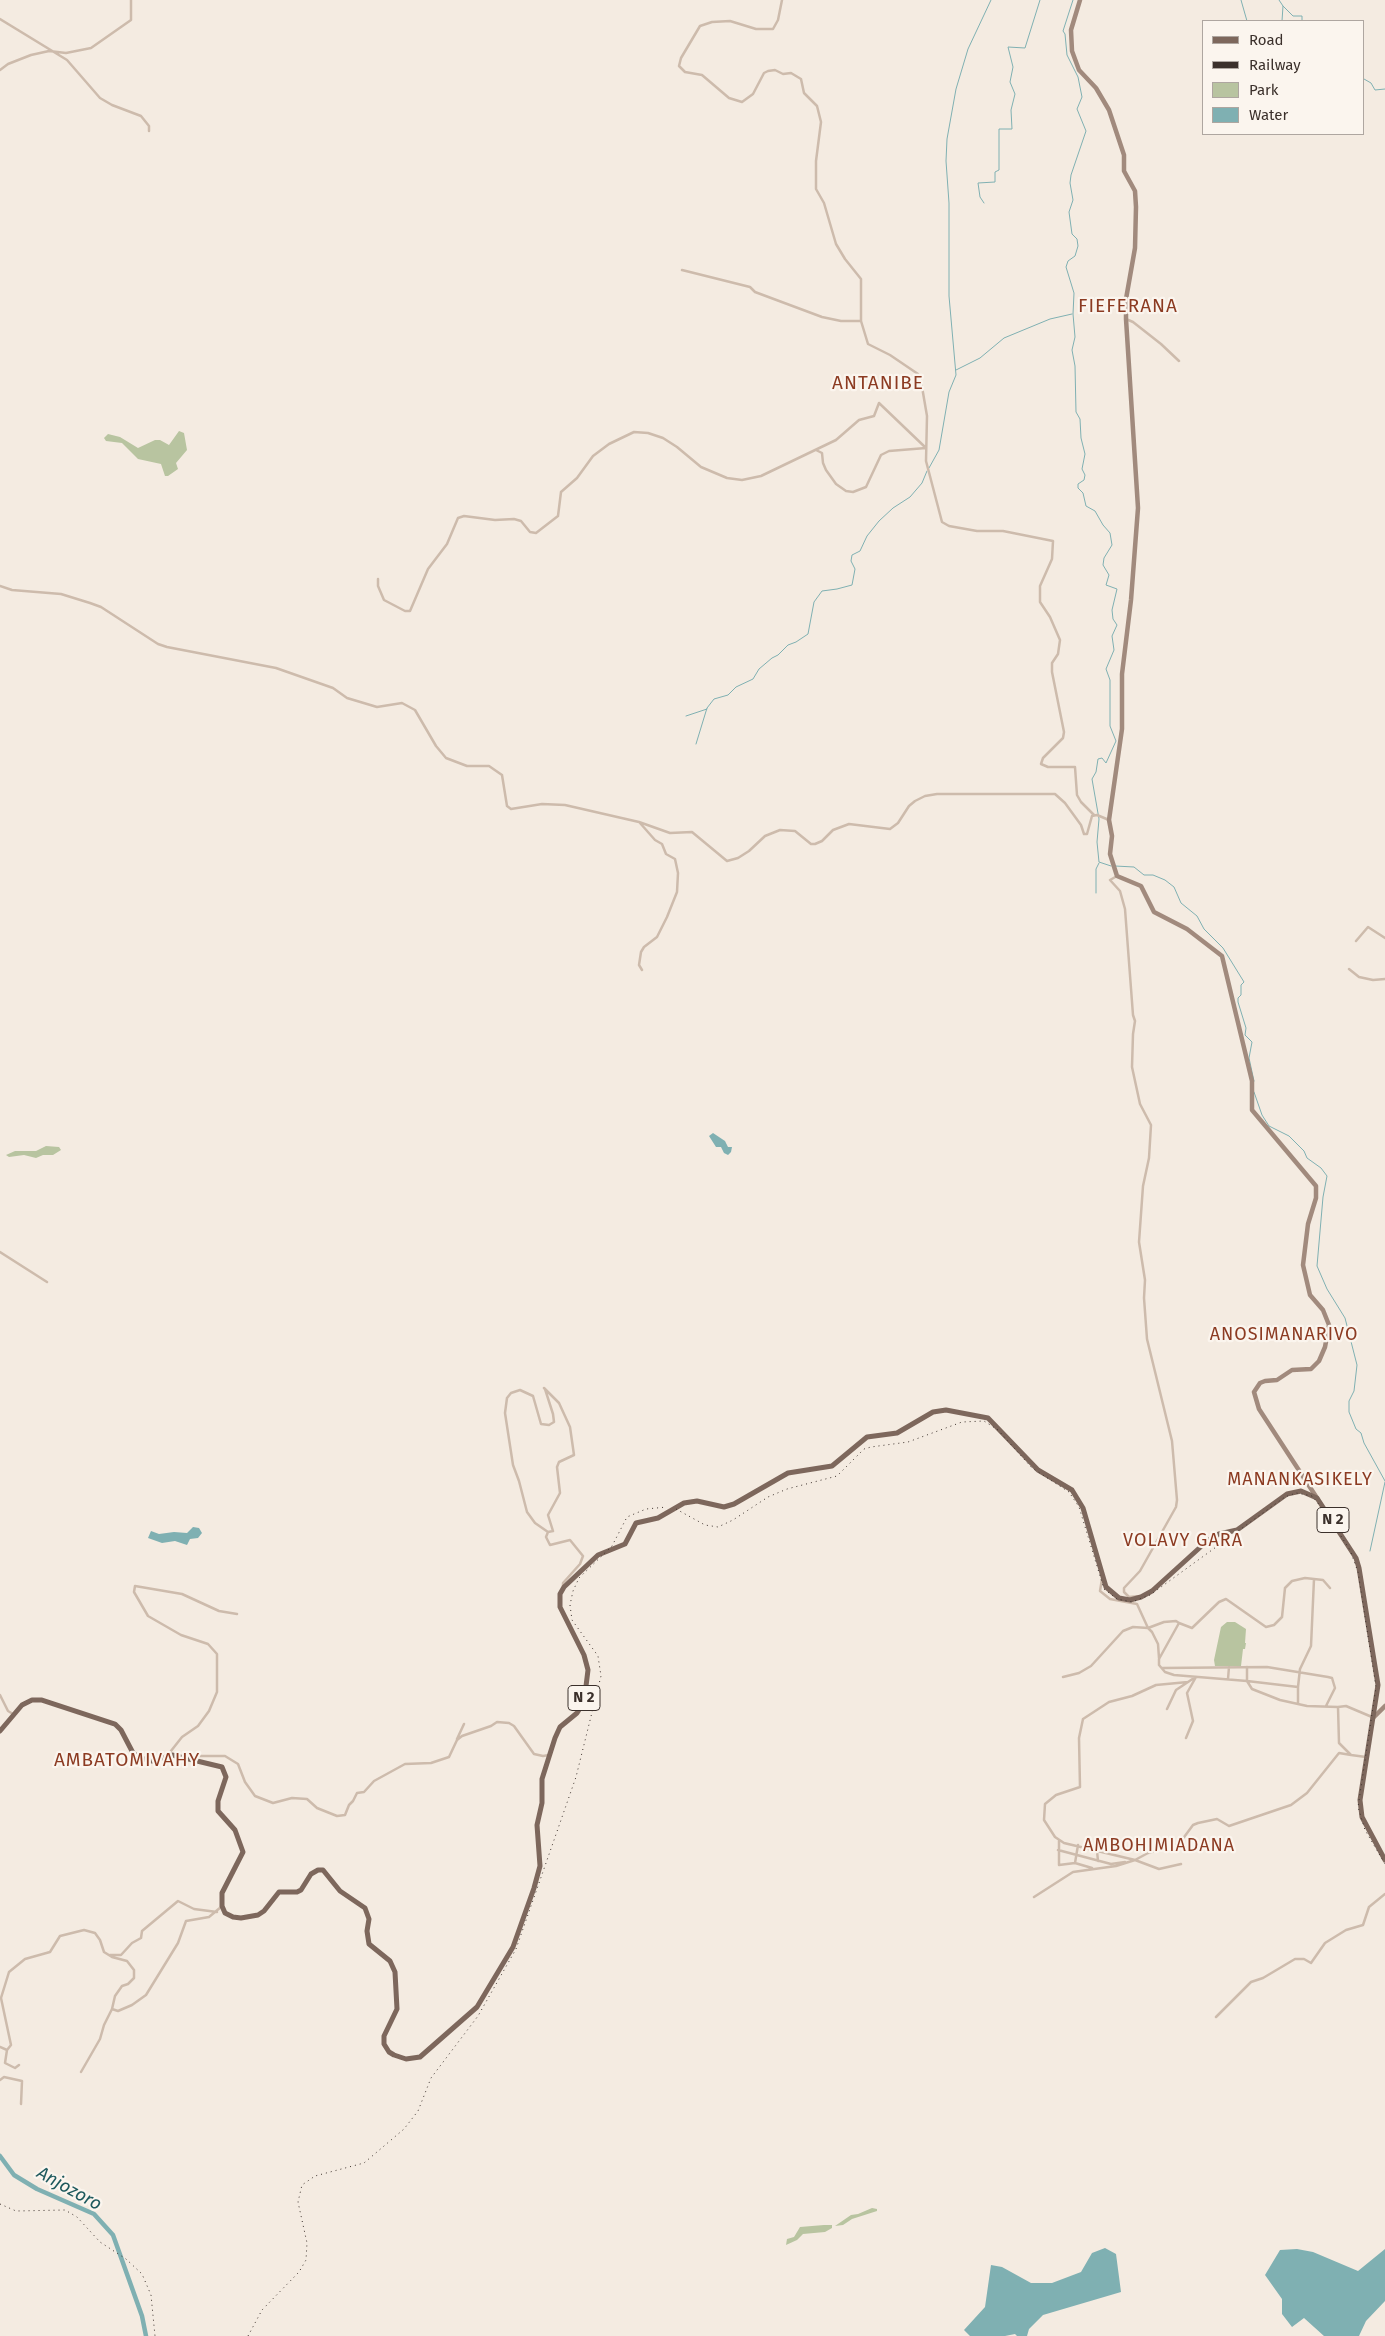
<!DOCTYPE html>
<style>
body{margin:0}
#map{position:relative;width:1385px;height:2336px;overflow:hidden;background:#f4ebe1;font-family:"Fira Sans",sans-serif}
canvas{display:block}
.legend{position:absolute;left:1202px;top:20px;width:162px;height:115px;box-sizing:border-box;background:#fbf5ee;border:1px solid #aea6a0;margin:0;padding:6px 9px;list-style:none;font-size:15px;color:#3b302b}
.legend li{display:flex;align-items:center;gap:10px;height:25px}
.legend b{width:25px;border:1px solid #aea6a0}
</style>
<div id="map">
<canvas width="1385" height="2336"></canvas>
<ul class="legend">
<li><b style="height:6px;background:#7d675c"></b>Road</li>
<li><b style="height:6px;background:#3b302b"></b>Railway</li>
<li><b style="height:14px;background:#b8c4a0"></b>Park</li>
<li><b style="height:14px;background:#7fb0b2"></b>Water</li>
</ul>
</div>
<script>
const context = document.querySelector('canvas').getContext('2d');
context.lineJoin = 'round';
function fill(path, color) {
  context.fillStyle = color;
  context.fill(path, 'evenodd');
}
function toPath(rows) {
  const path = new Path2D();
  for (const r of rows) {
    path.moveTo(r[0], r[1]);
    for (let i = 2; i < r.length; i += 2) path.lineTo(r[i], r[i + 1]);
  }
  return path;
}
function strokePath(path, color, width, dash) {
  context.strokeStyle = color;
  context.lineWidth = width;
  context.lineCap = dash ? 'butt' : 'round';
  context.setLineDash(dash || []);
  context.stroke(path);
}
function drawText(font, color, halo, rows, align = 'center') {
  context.font = font + ' "Fira Sans",sans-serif';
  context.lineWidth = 4.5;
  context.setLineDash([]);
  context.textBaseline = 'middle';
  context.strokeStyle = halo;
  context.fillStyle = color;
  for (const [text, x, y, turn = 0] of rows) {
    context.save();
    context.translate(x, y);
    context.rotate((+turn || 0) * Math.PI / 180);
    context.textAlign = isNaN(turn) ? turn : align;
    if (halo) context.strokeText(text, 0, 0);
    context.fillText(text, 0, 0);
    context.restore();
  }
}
fill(toPath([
 [179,431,184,433,187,450,176,463,178,469,168,476,165,476,161,464,138,459,122,443,106,441,104,438,108,434,120,437,138,448,155,440,160,440,169,445],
 [46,1146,59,1147,61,1150,53,1155,43,1155,36,1158,24,1155,9,1157,6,1155,15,1151,36,1151],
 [1227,1622,1235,1622,1246,1629,1245,1643,1246,1643,1245,1649,1243,1649,1241,1666,1215,1666,1214,1660,1221,1627],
 [872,2208,877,2209,877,2211,852,2219,843,2225,835,2226,851,2215,858,2214],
 [824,2225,832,2225,832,2228,825,2232,803,2234,797,2240,786,2245,787,2239,794,2237,800,2227]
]), '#b8c4a0');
fill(toPath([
 [713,1133,725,1141,728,1147,732,1147,731,1152,728,1155,724,1153,721,1147,716,1147,709,1136],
 [193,1527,199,1528,202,1533,198,1538,190,1539,187,1545,175,1541,162,1543,148,1538,151,1531,159,1534,174,1532,187,1533],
 [1105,2248,1116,2254,1121,2292,1043,2315,1029,2329,1027,2336,1017,2336,1015,2334,1005,2336,970,2336,964,2330,985,2307,991,2265,1002,2267,1031,2283,1052,2283,1081,2272,1092,2253],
 [1297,2249,1313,2252,1358,2271,1385,2249,1385,2301,1366,2321,1359,2336,1324,2336,1304,2318,1292,2327,1282,2314,1282,2299,1265,2275,1280,2250]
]), '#7fb0b2');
strokePath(toPath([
 [1073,0,1063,31,1065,34,1067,55,1078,77,1082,97,1077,109,1086,131,1071,175,1070,183,1073,200,1069,212,1072,234,1077,239,1078,246,1075,256,1068,261,1066,267,1074,293,1073,314,1075,337,1072,350,1075,366,1076,412,1080,419,1081,438,1085,454,1082,469,1085,475,1084,480,1078,484,1078,488,1083,493,1086,506,1095,511,1103,525,1110,533,1112,545,1104,558,1103,565,1109,575,1106,585,1117,589,1112,610,1113,619,1117,625,1112,636,1114,650,1106,669,1110,680,1110,726,1116,741,1106,763,1102,758,1098,759,1096,772,1092,779,1099,819,1097,842,1099,862,1111,866],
 [1241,0,1247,21],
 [1279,0,1283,6,1282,21],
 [1283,6,1293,16,1302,16,1302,21],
 [1364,79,1371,83,1375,90,1385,89],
 [984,203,980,197,978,183,995,182,995,172,999,170,999,129,1012,129,1011,110,1015,94,1010,82,1013,67,1008,47,1025,48,1040,0],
 [956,370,980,358,1004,338,1050,319,1072,314],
 [929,468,939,450,949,392,956,375,949,296,949,203,946,161,947,139,956,89,968,49,991,0],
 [686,716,707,709],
 [696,744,707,708,714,699,728,695,736,687,753,679,759,669,772,658,778,655,788,645,796,642,808,634,814,602,822,591,837,589,852,585,855,569,851,561,852,555,860,551,867,536,879,521,893,508,910,497,922,483,927,471],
 [1115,866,1134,867,1144,875,1153,875,1165,880,1174,887,1181,903,1197,916,1204,929,1223,948,1244,982,1241,985,1241,995,1238,998,1238,1002,1246,1028,1245,1035,1252,1042,1249,1058,1254,1081],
 [1096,893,1096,869,1099,863],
 [1254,1092,1262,1115,1269,1126,1289,1136,1304,1151,1307,1158,1321,1168,1327,1176,1323,1197,1317,1266,1327,1289,1345,1318,1357,1365,1354,1391,1349,1401,1349,1412,1356,1429,1361,1433,1364,1443,1385,1481],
 [1370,1551,1385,1482]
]), '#7fb0b2', 1);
strokePath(toPath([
 [0,2156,14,2175,37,2189,94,2214,113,2235,142,2316,146,2336]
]), '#7fb0b2', 4.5);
strokePath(toPath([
 [782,0,778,20,773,29,756,29,730,21,712,22,700,26,681,58,679,66,685,72,702,75,729,98,742,102,753,94,764,73,768,71,775,70,783,74,791,73,801,79,804,93,817,106,821,122,816,161,816,189,824,203,836,244,845,259,861,279,861,321,868,344,890,355,918,374,921,381,927,416,926,461,942,522,949,526,977,531,1003,531,1053,541,1052,559,1040,586,1040,602,1050,617,1060,640,1058,654,1052,663,1052,672,1064,732,1063,738,1043,758,1041,764,1048,767,1075,767,1077,795,1081,802,1094,815],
 [0,19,67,60,100,98,112,105,141,116,149,126,149,131],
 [0,70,8,64,31,55,49,51,66,53,91,48,131,20,131,0],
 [682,270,750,287,755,292,822,317,841,321,861,321],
 [1126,319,1133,322,1161,344,1179,361],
 [816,450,822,453,823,463,826,470,836,484,846,491,853,492,866,487,881,455,889,451,926,448],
 [378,579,378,586,384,600,405,611,410,611,428,569,447,544,458,518,464,516,495,520,514,519,521,521,530,532,536,533,558,516,561,492,577,478,593,456,609,444,634,432,648,433,663,438,677,447,701,467,727,478,742,480,761,476,836,440,859,420,874,416,879,403,926,448],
 [0,586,12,590,61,594,90,603,101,607,158,644,167,647,276,668,333,688,347,698,377,707,402,703,415,710,436,746,446,758,467,766,489,766,502,775,507,806,511,809,542,804,565,805,639,822,670,833,692,832,727,861,738,858,749,851,765,836,780,830,795,831,811,844,815,844,822,841,833,830,849,824,890,829,898,823,909,806,915,801,925,796,937,794,1055,794,1065,803,1081,825,1084,834,1087,834,1092,816,1097,815,1109,820],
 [640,823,655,840,662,844,666,854,675,859,678,873,677,892,667,917,657,937,644,947,641,952,639,965,642,970],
 [1117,876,1110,880,1120,891,1125,909,1133,1015,1135,1021,1133,1034,1132,1067,1140,1104,1151,1125,1149,1158,1143,1186,1139,1242,1145,1280,1144,1298,1147,1339,1172,1441,1177,1500,1176,1507,1140,1571,1124,1588,1124,1592,1129,1597,1140,1596],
 [1356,941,1368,927,1385,938],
 [1349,969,1359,977,1373,980,1385,979],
 [0,1252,47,1282],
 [544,1388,559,1403,570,1427,574,1455,559,1462,557,1467,560,1493,548,1515,553,1531,548,1532,546,1537,550,1545,570,1540,583,1556,580,1564,563,1583,563,1586],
 [545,1389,553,1414,554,1422,549,1425,541,1424,533,1396,520,1390,511,1393,507,1398,505,1413,513,1465,519,1481,527,1512,535,1523,548,1532],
 [1102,1579,1100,1591,1110,1599,1137,1604,1148,1628,1164,1622,1176,1621,1179,1623,1159,1659,1159,1665,1165,1672,1174,1675,1247,1681,1252,1689,1280,1700,1307,1706,1338,1707,1339,1743,1351,1755,1366,1757],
 [1179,1623,1192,1628,1219,1602,1226,1599,1266,1627,1274,1625,1282,1617,1285,1588,1292,1581,1305,1578,1323,1580,1330,1588],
 [1247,1667,1247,1681,1298,1687,1298,1704],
 [1162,1668,1267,1667,1328,1677,1332,1678,1335,1688,1326,1706],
 [1063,1677,1079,1673,1091,1666,1123,1631,1133,1627,1148,1628,1152,1632,1158,1644,1159,1658],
 [1228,1679,1229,1667],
 [1188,1682,1156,1685,1132,1696,1109,1702,1083,1719,1079,1738,1080,1787,1056,1795,1045,1804,1044,1820,1055,1837,1064,1843,1135,1860,1148,1853,1179,1844,1193,1825,1198,1823,1217,1819,1229,1826,1291,1805,1307,1793,1339,1753,1351,1755],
 [1298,1687,1300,1669,1311,1646,1314,1579],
 [0,1695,8,1711,13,1714],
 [1338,1707,1346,1706,1372,1717],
 [1167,1709,1176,1690,1194,1678],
 [1186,1738,1193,1721,1187,1693,1196,1677],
 [457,1739,464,1724],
 [167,1756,182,1737,198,1726,209,1711,217,1692,217,1654,208,1644,181,1635,148,1616,134,1592,135,1586,182,1594,219,1611,237,1614],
 [184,1756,225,1756,238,1764,245,1782,255,1796,273,1803,292,1798,307,1799,317,1808,337,1816,345,1815,349,1805,353,1801,357,1793,364,1792,374,1781,405,1764,431,1763,449,1757,457,1740,462,1736,491,1726,497,1722,509,1723,514,1726,534,1754,543,1756,549,1755],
 [1059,1841,1059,1865,1075,1863,1092,1868],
 [1058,1850,1111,1864,1125,1862],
 [1097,1851,1098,1861],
 [1075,1863,1078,1845],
 [1034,1897,1073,1872,1116,1866,1135,1860,1159,1869,1181,1864],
 [110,1955,121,1955,132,1943,141,1938,142,1931,178,1901,194,1909,217,1912],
 [1216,2017,1251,1982,1263,1978,1295,1959,1304,1959,1311,1963,1325,1943,1346,1930,1363,1925,1369,1907,1385,1894],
 [0,2047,7,2050,11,2045,1,1998,9,1972,25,1959,50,1952,60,1936,84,1930,95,1933,100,1940,104,1952,112,1957,127,1961,134,1970,134,1978,128,1984,122,1986,115,1996,112,2009,118,2011,132,2005,146,1995,178,1943,186,1921,209,1917,221,1907],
 [7,2050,5,2063,15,2068,19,2065],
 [81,2072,100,2039,104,2025,112,2009],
 [0,2080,4,2077,22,2081,21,2104]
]), '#cdbbac', 2.5);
strokePath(toPath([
 [1080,0,1071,30,1072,51,1079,70,1096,88,1109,110,1124,155,1124,171,1135,191,1136,207,1135,248,1126,299,1126,319,1138,508,1131,600,1122,674,1122,729,1109,820,1112,836,1110,854,1117,876,1141,886,1154,912,1187,929,1222,956,1252,1081,1252,1110,1316,1186,1316,1198,1308,1224,1303,1265,1310,1295,1323,1310,1329,1325,1325,1347,1319,1361,1311,1369,1292,1370,1277,1380,1265,1381,1260,1383,1254,1392,1259,1409,1317,1498],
 [1373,1718,1385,1706]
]), '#a18a7d', 4.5);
strokePath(toPath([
 [0,1731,22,1705,32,1700,42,1700,115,1724,121,1730,133,1753,140,1758,152,1761,172,1755,222,1767,226,1777,218,1801,218,1811,235,1830,243,1852,222,1893,222,1906,225,1913,233,1917,241,1918,258,1915,264,1911,279,1892,297,1892,301,1890,311,1874,318,1870,323,1870,340,1891,365,1908,369,1919,367,1931,369,1944,390,1961,395,1972,397,2009,384,2036,384,2044,389,2052,394,2055,406,2059,420,2057,477,2007,513,1947,534,1888,540,1866,537,1825,542,1803,542,1779,555,1738,560,1727,577,1713,584,1702,588,1670,584,1655,560,1607,560,1594,564,1587,598,1555,625,1544,636,1523,658,1518,684,1503,697,1501,724,1507,734,1504,788,1473,832,1466,867,1437,897,1433,933,1412,946,1410,988,1418,1038,1470,1072,1490,1083,1508,1106,1587,1119,1598,1130,1600,1141,1597,1152,1591,1206,1542,1219,1534,1237,1530,1287,1494,1301,1491,1317,1498,1356,1558,1359,1568,1378,1685,1360,1800,1362,1817,1385,1860]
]), '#7d675c', 5);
strokePath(toPath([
 [676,1509,705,1525,718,1527,733,1520,768,1497,787,1489,837,1476,864,1449,871,1447,908,1442,962,1422,984,1421,998,1430,1032,1468,1069,1492,1079,1507,1104,1589,1117,1599,1132,1602,1150,1595,1285,1497,1296,1493,1312,1496,1326,1513,1350,1550,1358,1572,1376,1687,1358,1807,1365,1830,1385,1864],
 [0,2204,16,2211,65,2210,77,2217,100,2242,126,2259,142,2274,151,2295,155,2336],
 [248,2336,262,2310,299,2272,306,2260,307,2243,298,2202,302,2185,315,2176,364,2163,404,2129,418,2111,431,2078,478,2016,516,1949,576,1777,601,1676,598,1656,572,1620,570,1605,573,1591,579,1578,612,1546,627,1517,646,1509,667,1507]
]), '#3b302b', 1, [1, 4]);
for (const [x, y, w] of [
 [1333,1520,32],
 [584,1698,32]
]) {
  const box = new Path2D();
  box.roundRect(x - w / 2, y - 12.5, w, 25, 4);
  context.fillStyle = '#fbf5ee';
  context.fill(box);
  strokePath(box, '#3b302b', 1);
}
drawText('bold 15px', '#3b302b', null, [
 ["N 2",1333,1520],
 ["N 2",584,1698]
]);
context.letterSpacing = '1px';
drawText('18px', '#8c3b22', '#fbf5ee', [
 ["ANOSIMANARIVO",1284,1335],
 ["MANANKASIKELY",1300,1480],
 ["VOLAVY GARA",1183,1541],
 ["AMBOHIMIADANA",1159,1846]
]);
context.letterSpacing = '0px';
drawText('italic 18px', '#1f5a5e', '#fbf5ee', [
 ["Anjozoro",69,2189,29]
]);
context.letterSpacing = '1px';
drawText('19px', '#8c3b22', '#fbf5ee', [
 ["FIEFERANA",1128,307],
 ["ANTANIBE",878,384],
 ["AMBATOMIVAHY",127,1761]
]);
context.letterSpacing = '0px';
</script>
